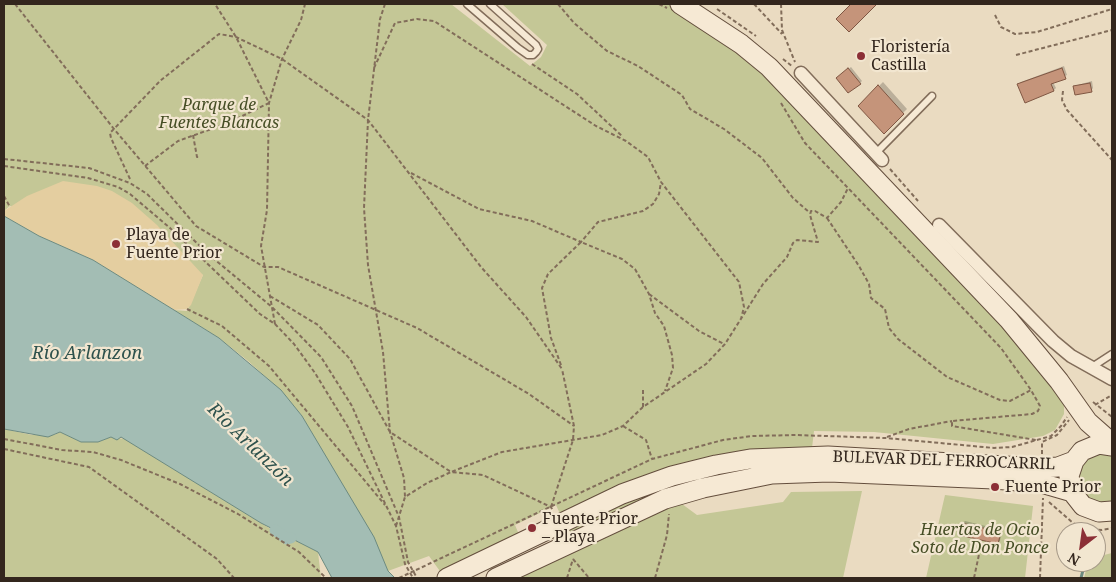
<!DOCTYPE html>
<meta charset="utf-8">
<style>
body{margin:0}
#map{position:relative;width:1116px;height:582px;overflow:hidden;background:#eadbc1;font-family:"Noto Serif",serif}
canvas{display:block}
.frame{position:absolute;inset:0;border:5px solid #33261d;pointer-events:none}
.north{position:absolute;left:1056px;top:522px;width:50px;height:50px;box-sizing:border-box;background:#f2e6d0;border:1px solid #a69988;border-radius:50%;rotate:210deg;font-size:14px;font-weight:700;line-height:20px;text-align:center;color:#33261d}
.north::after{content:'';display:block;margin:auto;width:18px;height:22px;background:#8c2f36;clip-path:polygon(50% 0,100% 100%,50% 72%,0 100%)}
</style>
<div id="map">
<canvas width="1116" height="582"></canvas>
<div class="frame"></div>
<div class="north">N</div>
</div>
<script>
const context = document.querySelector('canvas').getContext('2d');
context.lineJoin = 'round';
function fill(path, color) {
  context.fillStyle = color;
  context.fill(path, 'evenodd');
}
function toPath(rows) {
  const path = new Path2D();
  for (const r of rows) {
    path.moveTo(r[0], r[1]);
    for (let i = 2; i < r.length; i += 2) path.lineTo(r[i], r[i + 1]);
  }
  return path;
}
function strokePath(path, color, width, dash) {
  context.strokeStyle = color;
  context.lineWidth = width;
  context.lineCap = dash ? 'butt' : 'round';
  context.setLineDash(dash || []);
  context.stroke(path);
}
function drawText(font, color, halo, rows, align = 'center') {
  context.font = font + ' "Noto Serif",serif';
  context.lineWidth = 4.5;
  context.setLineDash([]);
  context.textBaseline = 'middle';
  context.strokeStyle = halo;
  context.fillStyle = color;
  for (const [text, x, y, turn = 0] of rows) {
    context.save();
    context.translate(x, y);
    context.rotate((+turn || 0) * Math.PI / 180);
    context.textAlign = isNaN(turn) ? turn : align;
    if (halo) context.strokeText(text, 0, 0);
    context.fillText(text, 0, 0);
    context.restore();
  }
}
fill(toPath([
 [4,4,451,4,530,66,541,57,547,45,502,4,670,4,726,40,778,86,996,320,1051,382,1064,403,1064,414,1055,430,1043,436,993,444,874,432,814,431,812,448,561,516,556,505,515,525,520,537,442,574,429,556,388,571,302,416,280,390,248,361,219,338,174,310,187,311,203,275,10,206,4,211],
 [4,429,32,435,54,435,60,432,81,442,98,442,111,437,125,439,287,539,291,538,318,552,321,578,4,578],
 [1109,452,1112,453,1112,504,1107,506,1082,497,1077,471,1089,455],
 [745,467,774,468,571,534,568,528,661,487],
 [862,491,843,578,516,578,651,514,682,504,697,515,783,502,791,492],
 [945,495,1033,506,1025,578,926,578],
 [1112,553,1112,578,1084,578,1088,562,1096,562,1096,557]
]), '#c4c796');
fill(toPath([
 [63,181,97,186,112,191,132,203,157,225,203,275,191,305,187,309,174,310,93,260,39,236,4,216,4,211,27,196]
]), '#e4cea0');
const water = toPath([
 [4,216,39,236,93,260,174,310,219,338,281,390,302,416,374,537,388,571,395,578,332,578,318,552,261,523,121,437,117,440,111,437,98,442,81,442,60,432,48,437,4,429,4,216]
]);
fill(water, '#a3bdb4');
strokePath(water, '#6c8a80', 1);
fill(toPath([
 [1064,66,1067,75,1053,82,1056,88,1054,90,1025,101,1019,84,1021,82],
 [851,67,862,81,860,83,840,76],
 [1092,81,1093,88,1091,91,1074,86],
 [883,82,907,109,884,132,859,106],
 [965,521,1002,530,1000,541,997,543,962,524]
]), '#0003');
strokePath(toPath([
 [1081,578,1085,562]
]), '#6c8a80', 3);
strokePath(toPath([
 [275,530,287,539,291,538]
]), '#a3bdb4', 11);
const building = toPath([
 [851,4,877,4,849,32,836,19,851,4],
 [848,68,861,84,848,93,836,78,848,68],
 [1062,68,1066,79,1051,84,1054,91,1025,103,1017,84,1062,68],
 [1090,83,1092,92,1075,95,1073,86,1090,83],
 [878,85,904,114,884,134,858,106,878,85],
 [961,523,1001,532,998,544,959,535,961,523]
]);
fill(building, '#c5947a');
strokePath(building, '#7f5642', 1);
const lane = toPath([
 [467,4,518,48,528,55,533,55,536,52,538,49,536,45,490,4],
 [876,153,932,96],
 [1092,367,1112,354]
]);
const street = toPath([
 [801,73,882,160],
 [939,225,1053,341,1071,356,1112,379]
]);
const secondary = toPath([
 [680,4,741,44,769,67,1009,320,1059,381,1088,422,1112,443],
 [1112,446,1099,444,1082,451,1074,461,1069,476,1072,492,1083,506,1099,512,1112,511],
 [447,578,622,494,672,476,716,465,750,459,828,456,1041,468,1058,467,1074,461],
 [496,578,665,499,703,488,772,474,829,472,994,479,1041,483,1072,492]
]);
strokePath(lane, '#826d5a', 9);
strokePath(street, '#826d5a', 15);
strokePath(secondary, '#644e3d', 21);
strokePath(toPath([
 [15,4,114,129,196,226,264,267,278,267,417,328,529,394,574,426],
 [385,4,380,19,368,120,364,208,368,265,383,352,390,432,404,478,405,497],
 [558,4,574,23,607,51,638,66,682,95,690,109,724,129,762,158,793,198,810,213],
 [659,4,667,8],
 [754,4,782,34],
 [781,4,782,30,795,62],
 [717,9,756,36],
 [995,15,1001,27,1015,34,1037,32,1112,9],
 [1016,55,1112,30],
 [783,59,793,67],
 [532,64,577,94,623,137],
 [374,68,395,23,417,19,434,21,596,126,626,141,648,157,661,182,739,282,744,307,741,319],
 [1063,91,1062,100,1067,110,1112,160],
 [781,103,805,143,1001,348,1031,390,1040,406,1038,411,1032,414,952,421,952,426,1036,440],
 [193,135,197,157,199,157],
 [4,159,89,168,130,183,147,194,208,254,272,307,321,357,352,406,399,517,408,562,417,578],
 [4,166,88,178,118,187,130,194,170,228,260,314,275,324,294,344,315,373,348,427,396,526,405,564,413,578],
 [145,166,178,141,228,123,269,103,236,37,215,4],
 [890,169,918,201],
 [411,173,479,209,532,221,581,242,598,222,643,211,653,204,659,194,661,182],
 [130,179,111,138,110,133,160,81,219,34,236,37,282,59,368,120,481,267,526,317,562,369],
 [4,196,10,207],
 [827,218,859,266,869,284,871,298,885,309,889,328,898,339,947,377,1000,400,1010,401,1031,390],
 [649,294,699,331,724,344],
 [270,296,318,325,350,359,390,432,451,472,502,452,602,435,623,426,643,407,706,364,725,344,763,284,787,257,793,243,797,240,818,242,810,215,811,211,815,211,827,218,841,202,848,188],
 [187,309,222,326,269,366,385,505],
 [275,324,261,246,267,210,269,103,282,59,301,20,305,4],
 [561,365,551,338,542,288,548,274,581,242,622,259,635,269,649,294,655,313,664,326,672,355,673,368,665,391],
 [643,390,643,407],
 [1093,402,1112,417],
 [1095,405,1112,395],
 [623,426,646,440,652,459],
 [887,437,909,429,952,421],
 [4,439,62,450,93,452,121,460,180,484,238,514,299,552,326,578],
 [4,449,89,467,217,559,234,578],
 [1042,454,1042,442,1057,435,1069,420],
 [1049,502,1073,523,1085,529,1102,530,1112,528],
 [551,507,573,440,574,426,562,369],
 [396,526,405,497,427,483,451,472,483,475,551,507,553,511],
 [573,559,589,578],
 [416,570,652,459,723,440,752,436,796,435,886,438,994,448,1012,447,1051,436,1061,426,1067,417],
 [567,578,573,559],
 [655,578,667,535,669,514],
 [974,578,981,545],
 [1040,578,1043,498]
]), '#826d5a', 2, [4, 2.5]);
strokePath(lane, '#f6e9d4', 6);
strokePath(street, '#f6e9d4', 12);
strokePath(secondary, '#f6e9d4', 19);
strokePath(toPath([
 [399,578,416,570]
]), '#826d5a', 2, [4, 2.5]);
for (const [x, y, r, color] of [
 [861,56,5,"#8c2f36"],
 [116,244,5,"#8c2f36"],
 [995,487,5,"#8c2f36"],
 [532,528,5,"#8c2f36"]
]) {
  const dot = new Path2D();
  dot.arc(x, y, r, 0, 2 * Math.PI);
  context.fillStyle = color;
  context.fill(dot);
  strokePath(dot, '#f2e6d0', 2);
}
drawText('16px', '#33261d', '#f2e6d0', [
 ["Floristería",871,47],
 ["Castilla",871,65],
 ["Playa de",126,235],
 ["Fuente Prior",126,253],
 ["Fuente Prior",1005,487],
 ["Fuente Prior",542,519],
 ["– Playa",542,537]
], 'left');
drawText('italic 16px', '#464e25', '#f2e6d0', [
 ["Parque de",219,105],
 ["Fuentes Blancas",219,123],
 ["Huertas de Ocio",980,530],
 ["Soto de Don Ponce",980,548]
]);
drawText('16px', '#33261d', '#f2e6d0', [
 ["BULEVAR DEL FERROCARRIL",944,461,2]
]);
drawText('italic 18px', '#2e524d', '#f2e6d0', [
 ["Río Arlanzon",87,354],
 ["Río Arlanzón",250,445,44]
]);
</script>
